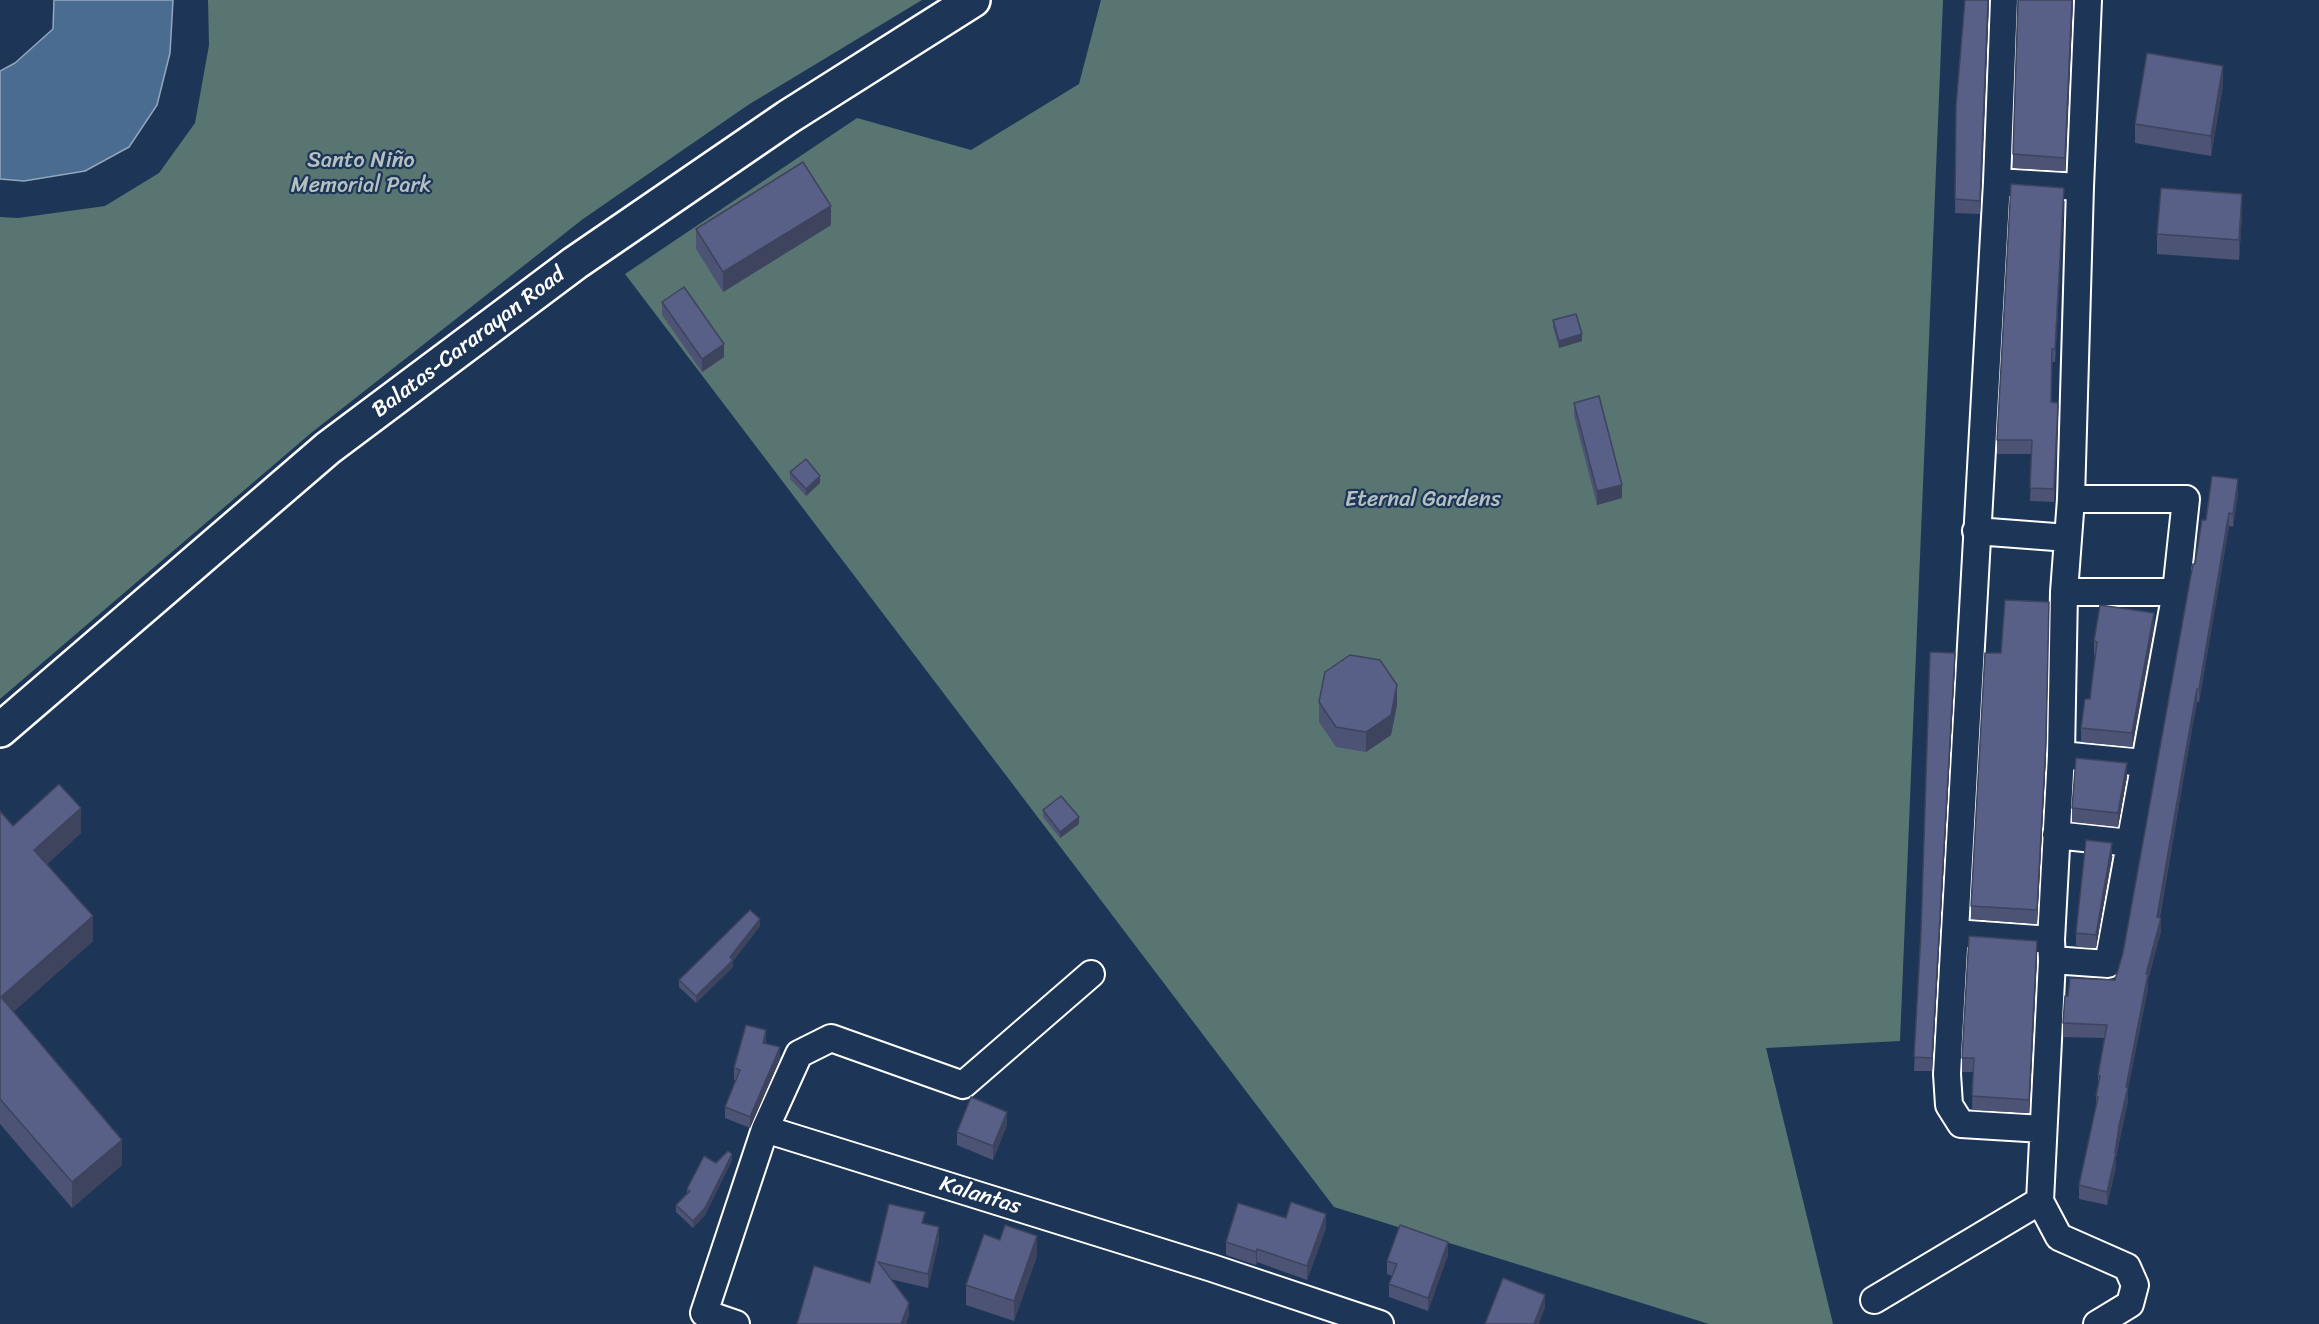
<!DOCTYPE html>
<meta charset="utf-8">
<style>
body{margin:0}
canvas{display:block;background:#1d3557}
</style>
<canvas width="2319" height="1324"></canvas>
<script>
const context = document.querySelector('canvas').getContext('2d');
context.lineJoin = 'round';
function fill(path, color) {
  context.fillStyle = color;
  context.fill(path, 'evenodd');
}
function toPath(rows) {
  const path = new Path2D();
  for (const r of rows) {
    path.moveTo(r[0], r[1]);
    for (let i = 2; i < r.length; i += 2) path.lineTo(r[i], r[i + 1]);
  }
  return path;
}
function strokePath(path, color, width, dash) {
  context.strokeStyle = color;
  context.lineWidth = width;
  context.lineCap = dash ? 'butt' : 'round';
  context.setLineDash(dash || []);
  context.stroke(path);
}
function drawText(font, color, halo, rows, align = 'center') {
  context.font = font + ' Sriracha,sans-serif';
  context.lineWidth = 4.5;
  context.setLineDash([]);
  context.textBaseline = 'middle';
  context.strokeStyle = halo;
  context.fillStyle = color;
  for (const [text, x, y, turn = 0] of rows) {
    context.save();
    context.translate(x, y);
    context.rotate((+turn || 0) * Math.PI / 180);
    context.textAlign = isNaN(turn) ? turn : align;
    if (halo) context.strokeText(text, 0, 0);
    context.fillText(text, 0, 0);
    context.restore();
  }
}
fill(toPath([
 [208,0,922,0,748,105,583,219,311,433,0,699,0,217,18,218,105,206,159,173,195,123,209,45],
 [1101,0,1943,0,1900,1041,1766,1048,1833,1324,1709,1324,1334,1207,625,274,857,118,971,150,1079,84]
]), '#597572');
const water = toPath([
 [54,0,173,0,170,53,157,105,129,147,85,171,24,181,0,179,0,71,15,63,53,29,54,0]
]);
fill(water, '#4a6c91');
strokePath(water, '#92a7bd', 1.5);
const street = toPath([
 [2004,0,1997,182,2080,187],
 [2088,0,2080,187,2071,499,2064,592,2061,755,2051,940,2052,960,2040,1201,2059,1237,2127,1267,2135,1285,2130,1304,2097,1324],
 [1997,182,1947,1074,1949,1105,1961,1124,2043,1129],
 [1976,531,2068,538],
 [2064,592,2176,592],
 [2061,755,2144,763],
 [2056,835,2130,843],
 [1955,933,2051,940],
 [2052,960,2108,964,2176,592,2186,499,2071,499],
 [765,1129,1212,1268,1380,1324],
 [1874,1300,2040,1201],
 [736,1324,704,1313,765,1129,799,1054,831,1038,963,1085,1091,974]
]);
const secondary = toPath([
 [0,730,328,448,575,263,788,117,973,0]
]);
strokePath(street, '#fff', 30);
strokePath(secondary, '#fff', 38);
strokePath(street, '#1d3557', 26);
strokePath(secondary, '#1d3557', 33);
fill(toPath([
 [1989,0,1980,214,1955,213,1956,106,1964,17],
 [2018,0,2073,0,2065,171,2013,168],
 [2223,85,2211,156,2135,143,2135,124],
 [2064,201,2055,362,2052,362,2051,402,2058,416,2054,502,2030,501,2032,454,1997,454,1997,440],
 [2242,213,2239,260,2157,254,2157,234],
 [831,225,723,292,696,249,696,229],
 [662,302,724,357,702,372,662,315],
 [1553,320,1582,341,1559,348,1553,327],
 [1574,403,1622,498,1597,505,1574,416],
 [790,472,820,483,806,496,790,479],
 [2238,493,2233,527,2229,526,2199,702,2197,702,2189,746,2160,917,2161,931,2148,980,2148,988,2128,1089,2128,1101,2116,1157,2116,1167,2107,1205,2079,1199,2079,1185,2096,1108,2096,1096,2098,1087,2098,1075,2104,1038,2063,1037,2063,1023,2068,996,2115,980,2123,953,2195,564,2206,520],
 [2154,626,2132,747,2081,742,2081,728,2090,699,2095,655,2094,655,2094,641],
 [1955,666,1932,1071,1914,1071,1921,932],
 [1319,702,1397,705,1391,735,1366,752,1336,747,1319,722],
 [2046,754,2037,924,1971,919,1971,906],
 [2127,776,2118,827,2072,822,2072,808],
 [1043,810,1079,824,1060,838,1043,817],
 [0,811,13,826,81,833,47,864,93,941,13,1012,122,1165,72,1208,0,1124],
 [2112,856,2096,948,2076,947,2076,933],
 [760,926,733,961,733,967,696,1003,679,987,679,980],
 [2037,954,2029,1113,1972,1110,1973,1072,1962,1072,1962,1058],
 [766,1041,766,1043,780,1059,750,1128,725,1118,725,1107,736,1080,734,1080,734,1068],
 [1007,1125,993,1160,957,1145,957,1132],
 [732,1160,705,1215,693,1228,676,1212,676,1205,687,1193,687,1189,716,1163],
 [889,1204,925,1224,939,1240,928,1288,890,1279,909,1316,870,1283],
 [1286,1218,1326,1228,1307,1280,1257,1262,1256,1265,1226,1255,1226,1242],
 [1448,1255,1428,1311,1389,1297,1389,1284,1392,1276,1387,1274,1387,1261],
 [1037,1256,1014,1321,966,1305,966,1285]
]), '#4c5374');
fill(toPath([
 [1988,0,1989,0,1980,214,1980,201],
 [2072,0,2073,0,2065,171,2065,158],
 [2223,66,2223,85,2211,156,2211,136],
 [2064,188,2064,201,2055,362,2055,349],
 [2242,194,2242,213,2239,260,2239,240],
 [831,206,831,225,723,292,723,272],
 [1582,334,1582,341,1559,348,1559,341],
 [724,344,724,357,702,372,702,359],
 [2058,403,2058,416,2054,502,2054,489],
 [820,476,820,483,806,496,806,489],
 [2238,479,2238,493,2233,527,2233,514],
 [1622,485,1622,498,1597,505,1597,491],
 [2229,513,2229,526,2199,702,2199,689],
 [2049,602,2046,754,2037,924,2037,910],
 [2154,613,2154,626,2132,747,2132,733],
 [1955,653,1955,666,1932,1071,1932,1058],
 [1397,685,1397,705,1391,735,1366,752,1366,732],
 [2197,689,2197,702,2157,930,2157,917],
 [2127,763,2127,776,2118,827,2118,813],
 [81,808,81,833,34,875,34,850],
 [1079,817,1079,824,1060,838,1060,832],
 [2112,843,2112,856,2096,948,2096,935],
 [93,916,93,941,1,1023,1,997],
 [2161,918,2161,931,2148,980,2148,988,2128,1089,2128,1101,2116,1157,2116,1167,2107,1205,2107,1192,2146,974],
 [760,919,760,926,733,961,733,967,696,1003,696,996,730,957],
 [2037,941,2037,954,2029,1113,2029,1100],
 [766,1030,766,1041,763,1054,763,1043],
 [780,1047,780,1059,750,1128,750,1117],
 [1007,1112,1007,1125,993,1160,993,1146],
 [122,1140,122,1165,72,1208,72,1182],
 [732,1154,732,1160,705,1215,693,1228,693,1221],
 [1326,1214,1326,1228,1307,1280,1307,1266],
 [939,1227,939,1240,928,1288,928,1274],
 [1037,1236,1037,1256,1014,1321,1014,1301],
 [1448,1242,1448,1255,1428,1311,1428,1298],
 [1257,1249,1257,1262,1256,1265,1256,1252],
 [1545,1295,1545,1308,1539,1324,1534,1324],
 [909,1303,909,1316,906,1324,901,1324]
]), '#3e435e');
const building = toPath([
 [1965,0,1988,0,1980,201,1955,199,1956,106,1965,0],
 [2018,0,2072,0,2065,158,2013,154,2018,0],
 [2147,53,2223,66,2211,136,2135,124,2147,53],
 [803,162,831,206,723,272,696,229,803,162],
 [2011,184,2064,188,2055,349,2052,349,2051,402,2058,403,2054,489,2030,488,2032,440,1997,440,2011,184],
 [2161,188,2242,194,2239,240,2157,234,2161,188],
 [684,287,724,344,702,359,662,302,684,287],
 [1576,314,1582,334,1559,341,1553,320,1576,314],
 [1599,396,1622,485,1597,491,1574,403,1599,396],
 [806,459,820,476,806,489,790,472,806,459],
 [2212,476,2238,479,2233,514,2229,513,2199,689,2197,689,2189,733,2157,917,2161,918,2146,974,2148,974,2126,1087,2128,1087,2119,1126,2115,1153,2116,1153,2107,1192,2079,1185,2098,1097,2096,1096,2100,1076,2098,1075,2107,1025,2063,1023,2065,996,2068,996,2070,978,2115,980,2123,953,2193,564,2195,564,2202,520,2206,520,2212,476],
 [2005,600,2049,602,2046,741,2037,910,1971,906,1985,653,2001,653,2005,600],
 [2100,605,2154,613,2132,733,2081,728,2085,699,2090,699,2097,642,2094,641,2100,605],
 [1930,652,1955,653,1932,1058,1914,1057,1921,932,1930,652],
 [1350,655,1380,660,1397,685,1391,715,1366,732,1336,727,1319,702,1325,672,1350,655],
 [2076,758,2127,763,2118,813,2072,808,2076,758],
 [59,784,81,808,34,850,93,916,1,997,122,1140,72,1182,0,1099,0,811,13,826,59,784],
 [1061,796,1079,817,1060,832,1043,810,1061,796],
 [2086,840,2112,843,2096,935,2076,933,2086,840],
 [750,910,760,919,730,957,733,960,696,996,679,980,750,910],
 [1969,936,2037,941,2029,1100,1972,1096,1974,1058,1962,1058,1969,936],
 [746,1025,766,1030,763,1043,780,1047,750,1117,725,1107,740,1070,734,1068,746,1025],
 [971,1097,1007,1112,993,1146,957,1132,971,1097],
 [728,1151,732,1154,705,1208,693,1221,676,1205,690,1191,687,1189,704,1156,716,1163,728,1151],
 [1291,1202,1326,1214,1307,1266,1257,1249,1256,1252,1226,1242,1238,1203,1286,1218,1291,1202],
 [889,1204,925,1212,922,1223,939,1227,928,1274,878,1262,909,1303,901,1324,797,1324,814,1266,870,1283,889,1204],
 [1005,1225,1037,1236,1014,1301,966,1285,984,1234,1000,1240,1005,1225],
 [1400,1225,1448,1242,1428,1298,1389,1284,1397,1264,1387,1261,1400,1225],
 [1503,1278,1545,1295,1534,1324,1485,1324,1503,1278]
]);
fill(building, '#586087');
strokePath(building, '#3e435e', 1.5);
drawText('22px', '#b4c1c0', '#1d3557', [
 ["Santo Niño",361,161],
 ["Memorial Park",361,186],
 ["Eternal Gardens",1423,500]
]);
drawText('22px', '#fff', '#1d3557', [
 ["Balatas-Cararayan Road",469,343,-37],
 ["Kalantas",980,1196,17]
]);
</script>
